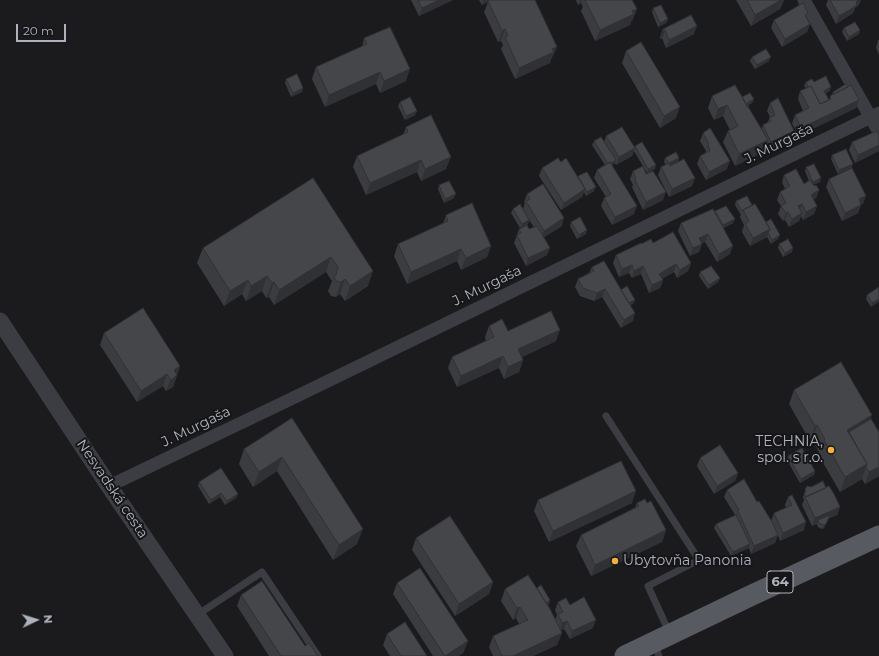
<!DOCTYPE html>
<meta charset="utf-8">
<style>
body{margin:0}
#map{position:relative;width:879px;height:656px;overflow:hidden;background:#1b1b1d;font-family:Montserrat,sans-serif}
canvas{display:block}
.north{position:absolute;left:16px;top:600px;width:40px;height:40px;-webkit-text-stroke:3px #161618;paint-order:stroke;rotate:86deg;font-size:11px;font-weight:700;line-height:16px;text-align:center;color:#aeb2bc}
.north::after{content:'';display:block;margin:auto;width:14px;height:18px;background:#aeb2bc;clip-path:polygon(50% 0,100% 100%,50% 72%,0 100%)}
.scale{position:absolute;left:16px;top:24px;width:50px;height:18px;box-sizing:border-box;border:2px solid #aeb2bc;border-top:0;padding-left:5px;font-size:12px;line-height:14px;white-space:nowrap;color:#aeb2bc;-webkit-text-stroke:3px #161618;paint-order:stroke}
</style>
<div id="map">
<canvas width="879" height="656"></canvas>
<div class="north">N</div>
<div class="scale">20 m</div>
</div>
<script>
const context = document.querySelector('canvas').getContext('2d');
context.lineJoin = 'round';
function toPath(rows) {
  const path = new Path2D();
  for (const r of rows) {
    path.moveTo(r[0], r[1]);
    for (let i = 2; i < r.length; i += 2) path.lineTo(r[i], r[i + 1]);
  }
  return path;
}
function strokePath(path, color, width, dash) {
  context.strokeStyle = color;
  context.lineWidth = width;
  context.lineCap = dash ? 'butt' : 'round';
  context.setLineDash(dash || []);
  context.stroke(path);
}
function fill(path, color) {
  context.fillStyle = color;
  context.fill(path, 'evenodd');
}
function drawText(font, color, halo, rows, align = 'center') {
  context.font = font + ' Montserrat,sans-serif';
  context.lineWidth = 4;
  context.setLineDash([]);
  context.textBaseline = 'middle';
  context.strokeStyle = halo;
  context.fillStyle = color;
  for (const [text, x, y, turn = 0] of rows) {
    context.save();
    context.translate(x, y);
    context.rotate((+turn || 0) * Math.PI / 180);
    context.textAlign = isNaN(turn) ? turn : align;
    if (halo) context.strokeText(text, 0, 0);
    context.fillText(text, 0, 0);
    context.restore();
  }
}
strokePath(toPath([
 [606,416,699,560,648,586,669,632],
 [197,615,262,572,318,656],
 [654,644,659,656]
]), '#3c3d42', 7);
strokePath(toPath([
 [804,0,879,132],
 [109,486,293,398,879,113]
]), '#3c3d42', 13);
strokePath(toPath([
 [0,321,109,486,225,656]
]), '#3c3d42', 17);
strokePath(toPath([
 [625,656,750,596,879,536]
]), '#585a61', 21);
fill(toPath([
 [411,0,453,0,419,16],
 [479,0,535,0,552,58,551,59,550,63,515,79,501,49,503,45,501,41,498,42,484,12,488,2,482,5],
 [576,0,632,0,637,9,632,21,631,21,630,25,595,41,581,11,583,7,581,3,578,5],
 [736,0,784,0,780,9,751,26],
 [828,0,861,0,858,6,855,8,853,13,836,24,826,5],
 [653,8,668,19,666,23,658,27,652,12],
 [806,18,810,24,807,32,782,47,771,28,774,20],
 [844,28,860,30,859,34,847,41,842,32],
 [663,29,694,34,666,48,662,38,660,39,660,37],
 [364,38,406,81,380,93,376,84,325,107,312,79,316,67,362,47],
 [878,40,879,40,879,55,876,48],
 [626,51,676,118,660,128,622,63],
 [752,57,769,61,755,69,750,61],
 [286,79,303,88,302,92,291,97,285,83],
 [806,82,814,82,830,91,826,93,829,100,833,92,848,87,859,100,856,108,798,136,792,123,795,115,803,111,798,99,800,91,806,88,804,86],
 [712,96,742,97,754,99,752,103,748,105,749,107,749,109,761,130,763,125,767,123,770,117,767,111,770,103,794,131,791,139,768,150,766,145,763,152,735,166,723,142,728,131,730,130,723,116,714,120,708,108],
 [400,102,415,115,405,120,398,106],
 [406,127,446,169,421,181,417,172,366,195,353,167,357,156,403,135],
 [703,133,727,169,706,180,697,164,700,156,705,153,706,151,700,141],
 [879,135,879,151,855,163,849,150,852,142],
 [606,136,634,148,635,146,655,169,647,173,634,151,632,156,616,165,615,163,612,165,634,214,612,225,601,206,604,198,606,197,594,178,597,170,605,165,592,145,594,141,604,142],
 [832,155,853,164,851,168,838,174,831,159],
 [665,158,679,158,678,162,695,178,692,186,669,197,658,175,661,167,666,165,664,162],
 [561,162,578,177,578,176,594,191,586,196,584,192,582,197,561,210,539,176,542,168],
 [806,167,820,182,813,185,814,186,819,190,816,198,813,200,817,206,814,214,803,220,801,216,799,221,789,227,785,220,783,221,778,214,781,206,777,200,780,192,785,189,782,182,784,175,804,184,809,181,805,171],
 [633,171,646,174,663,200,643,210,632,187,633,185,630,179],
 [313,178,368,286,345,301,340,294,336,297,331,296,328,291,332,281,326,272,274,305,269,297,266,298,262,291,246,301,242,294,224,306,197,263,203,248],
 [829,179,863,204,861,204,858,213,842,221,826,187],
 [439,185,454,198,444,203,438,189],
 [527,194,562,226,544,237,550,248,547,255,526,266,514,243,519,229,529,229,534,227,529,220,528,224,520,228,511,213,513,209,523,209,525,203,524,202],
 [736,201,752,205,778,239,771,244,767,237,750,246,742,232,744,225,740,217,741,215,735,205],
 [715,211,733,223,724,228,730,254,717,262,705,242,702,243,702,244,699,252,690,256,678,231,681,223],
 [446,215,491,246,487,257,461,270,457,261,407,284,394,256,398,244,443,224],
 [571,222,586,234,577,239,570,226],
 [653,243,691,263,688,271,677,278,674,272,662,279,663,280,660,288,649,293,641,274,632,278,629,273,619,277,613,263,616,255,641,244],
 [779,244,792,252,783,257,778,248],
 [592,267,621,290,633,304,630,305,633,321,621,328,602,297,594,301,580,296,575,287,578,279,589,273],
 [700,272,720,278,718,282,708,289,699,276],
 [879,287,871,307,866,299,867,295],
 [489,326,508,331,556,341,522,357,523,360,519,372,504,379,499,368,457,387,448,368,452,357,486,341,485,337],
 [104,333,180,366,173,387,166,391,163,386,137,402,100,345],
 [794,390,871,419,879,432,879,476,865,484,862,479,840,492,818,454,819,452,812,440,810,441,789,404],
 [292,418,357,544,333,560,277,471,253,487,239,464,244,449],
 [788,456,815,471,814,475,800,483,787,460],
 [700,458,738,473,735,481,714,494,697,466],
 [199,482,236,498,225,505,220,497,209,504,198,486],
 [807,486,811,487,826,488,840,507,837,515,828,519,824,528,822,529,818,527,817,524,812,526,802,505,804,500,803,497],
 [727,490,757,502,771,521,774,513,786,508,785,505,788,497,804,530,780,541,777,533,778,535,775,543,751,554,749,548,731,556,714,528,716,524,735,515,724,497],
 [538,500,632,503,549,542,534,511],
 [637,503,666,530,662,542,591,576,576,546,581,535,635,508],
 [416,538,493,582,489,594,455,616,412,550],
 [397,583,468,641,463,653,458,656,433,656,393,594],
 [537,588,550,600,549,604,548,605,555,620,557,615,555,610,558,602,570,605,593,628,570,639,564,629,560,631,562,633,557,645,533,656,493,656,489,647,493,636,519,624,516,618,513,620,501,601,505,589],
 [241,595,305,646,318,656,269,656,237,606],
 [387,634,427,656,390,656,383,645]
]), '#3b3c40');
fill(toPath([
 [439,0,453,0,419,16,422,8],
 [483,0,491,0,488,1,488,2,482,5],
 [580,0,582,0,581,3,578,5],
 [781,0,784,0,780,9,751,26,755,15],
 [857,0,861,0,858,6,855,8,853,13,836,24,839,16],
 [637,9,632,21,631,21,630,25,595,41,600,30],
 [668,19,666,23,658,27,660,23],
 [810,24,807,32,782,47,785,39],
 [697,26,694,34,666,48,669,40],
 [505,29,501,41,498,42,502,31],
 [665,30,662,38,660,39,663,31],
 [860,30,859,34,847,41,849,37],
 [557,47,552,58,551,59,550,63,515,79,519,68],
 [771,57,769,61,755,69,757,65],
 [410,69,406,81,380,93,384,81],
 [380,72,376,84,325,107,329,95],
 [831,87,830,91,823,95,824,91],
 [303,88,302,92,291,97,293,93],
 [754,99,752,103,746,107,747,103],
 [859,100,856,108,798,136,801,128],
 [727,105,723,116,714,120,718,109],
 [680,107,676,118,660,128,664,116],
 [417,111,415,115,405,120,406,116],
 [794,131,791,139,768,150,771,142],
 [768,140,763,152,735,166,739,154],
 [879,145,879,151,855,163,858,155],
 [635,148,632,156,616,165,619,157],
 [451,157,446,169,421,181,425,169],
 [679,158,678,162,667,167,669,163],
 [421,160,417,172,366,195,370,183],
 [616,160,614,164,607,169,608,165],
 [730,161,727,169,706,180,709,172],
 [853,164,851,168,838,174,839,170],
 [656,165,655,169,647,173,648,169],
 [695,178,692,186,669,197,672,189],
 [821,178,820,182,811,186,813,182],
 [596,187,594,191,586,196,587,192],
 [585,189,582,197,561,210,564,203],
 [819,190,816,198,808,203,811,195],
 [666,192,663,200,643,210,646,202],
 [456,194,454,198,444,203,445,199],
 [866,196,863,204,856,207,859,199],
 [802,204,799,212,798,206],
 [861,205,858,213,842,221,845,213],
 [637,206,634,214,612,225,615,217],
 [817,206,814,214,803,220,806,212],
 [788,212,785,220,783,221,786,213],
 [802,213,799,221,789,227,792,219],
 [564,218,562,226,541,239,544,231],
 [735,219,733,223,722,229,723,225],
 [529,220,528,224,520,228,522,224],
 [770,229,767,237,750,246,753,238],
 [587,230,586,234,577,239,579,235],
 [708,234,705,242,696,245,699,238],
 [780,235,778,239,771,244,772,240],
 [702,244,699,252,690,256,693,248],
 [491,246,487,257,461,270,466,258],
 [733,246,730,254,717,262,719,254],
 [550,248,547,255,526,266,528,258],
 [793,248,792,252,783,257,785,253],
 [461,249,457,261,407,284,411,272],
 [331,257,326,272,274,305,279,290],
 [691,263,688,271,677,278,680,270],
 [676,264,674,272,656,282,659,274],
 [632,265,629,273,619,277,622,269],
 [643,266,641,274,632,278,634,271],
 [373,271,368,286,345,301,350,286],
 [267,276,262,291,246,301,251,286],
 [720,278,718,282,708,289,709,285],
 [345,279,340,294,336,297,341,282],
 [248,280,242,294,224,306,230,291],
 [663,280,660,288,649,293,652,285],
 [274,282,269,297,266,298,272,283],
 [605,289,602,297,594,301,597,293],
 [879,299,879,302,871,307,872,303],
 [635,300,633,304,624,308,626,304],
 [635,313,633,321,621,328,624,320],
 [560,330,556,341,514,361,518,349],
 [503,356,499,368,457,387,461,376],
 [523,360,519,372,504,379,508,367],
 [180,366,173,387,166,391,174,370],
 [167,374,163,386,137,402,141,391],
 [872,415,867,430,850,440,847,430],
 [817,425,812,440,810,441,815,426],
 [282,457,277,471,253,487,259,472],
 [867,464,862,479,840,492,845,477],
 [879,467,879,476,865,484,869,472],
 [815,471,814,475,800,483,801,479],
 [738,473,735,481,714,494,717,486],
 [636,491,632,503,549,542,553,531],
 [221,493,220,497,209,504,211,500],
 [238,494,236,498,225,505,227,501],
 [840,507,837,515,828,519,824,528,822,529,824,525,818,520,817,524,812,526,815,518],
 [806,522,804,530,780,541,783,533],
 [363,529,357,544,333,560,339,545],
 [666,530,662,542,591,576,595,565],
 [778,535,775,543,751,554,754,546],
 [750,544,749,548,731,556,733,552],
 [493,582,489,594,455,616,459,604],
 [550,600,549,604,542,609,543,605],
 [520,607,516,618,513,620,517,608],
 [596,620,593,628,570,639,572,631],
 [567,621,564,629,560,631,562,623],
 [562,633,557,645,533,656,513,656],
 [468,641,463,653,458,656,445,656]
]), '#303134');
const building = toPath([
 [418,0,439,0,422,8,418,0],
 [489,0,535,0,557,47,552,49,554,52,519,68,505,37,508,36,505,29,502,31,488,1,489,0],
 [585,0,632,0,637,9,632,11,634,14,600,30,585,0],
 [747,0,781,0,755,15,747,0],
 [830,0,859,0,857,1,856,6,839,16,830,0],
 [803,3,808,13,805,15,810,24,785,39,774,20,803,3],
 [661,5,668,19,660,23,653,8,661,5],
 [691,15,697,26,669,40,665,30,663,31,663,29,691,15],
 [855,22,860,30,849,37,844,28,855,22],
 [390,27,410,69,384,81,380,72,329,95,316,67,367,44,364,38,390,27],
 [641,42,680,107,664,116,626,51,641,42],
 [766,49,771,57,757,65,752,57,766,49],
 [297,74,303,88,293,93,286,79,297,74],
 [826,76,831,87,824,91,829,100,820,104,811,86,808,87,806,82,812,79,814,82,826,76],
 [846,84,848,87,834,94,833,92,846,84],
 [735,85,768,140,739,154,728,131,738,126,727,105,718,109,712,96,735,85],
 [851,85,859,100,801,128,795,115,809,108,800,91,811,86,820,104,831,99,830,96,851,85],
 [750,93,754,99,747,103,749,107,748,108,742,97,750,93],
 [410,97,417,111,406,116,400,102,410,97],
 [778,98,794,131,771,142,763,125,771,121,769,118,775,115,770,103,778,98],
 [431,115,451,157,425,169,421,160,370,183,357,156,408,132,406,127,431,115],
 [622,127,635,148,619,157,606,136,622,127],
 [710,128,730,161,709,172,700,156,710,151,708,145,709,144,703,133,710,128],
 [877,131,879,135,879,145,858,155,852,142,877,131],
 [601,137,616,160,611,163,610,162,608,164,594,141,601,137],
 [642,142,656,165,648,169,635,146,642,142],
 [846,149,853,164,839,170,832,155,846,149],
 [676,152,679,158,669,163,665,158,676,152],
 [558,158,561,162,566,158,585,189,564,203,542,168,558,158],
 [684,159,695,178,672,189,661,167,669,163,670,166,684,159],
 [610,162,637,206,615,217,604,198,611,194,597,170,610,162],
 [814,164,821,178,813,182,806,167,814,164],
 [643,166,646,174,653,171,666,192,646,202,635,180,636,179,633,171,643,166],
 [852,168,866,196,859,199,861,205,845,213,829,179,852,168],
 [796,169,804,184,810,180,814,186,816,185,819,190,811,195,817,206,806,212,802,204,798,206,802,213,792,219,788,212,786,213,781,206,786,203,780,192,790,186,784,175,796,169],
 [587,172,596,187,587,192,578,176,587,172],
 [313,178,373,271,350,286,345,279,341,282,336,281,334,276,336,275,338,267,331,257,279,290,274,282,272,283,267,276,251,286,248,280,230,291,203,248,313,178],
 [449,181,456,194,445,199,439,185,449,181],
 [543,184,564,218,544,231,526,201,530,199,527,194,543,184],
 [747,196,752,205,743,210,742,211,736,201,747,196],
 [472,203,491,246,466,258,461,249,411,272,398,244,448,221,446,215,472,203],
 [520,204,529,220,522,224,513,209,520,204],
 [755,204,770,229,753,238,745,224,749,221,743,210,755,204],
 [726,206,735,219,723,225,715,211,726,206],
 [713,209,733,246,719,254,708,234,699,238,702,244,693,248,681,223,713,209],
 [580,217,587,230,579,235,571,222,580,217],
 [771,219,780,235,772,240,768,233,770,229,766,222,771,219],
 [527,225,529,229,537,226,550,248,528,258,517,235,521,233,519,229,527,225],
 [673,232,691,263,680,270,676,264,659,274,663,280,652,285,643,266,634,271,632,265,622,269,616,255,641,243,641,244,651,239,653,243,673,232],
 [788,239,793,248,785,253,779,244,788,239],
 [604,261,627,300,635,313,624,320,605,289,597,293,583,288,578,279,594,271,592,267,604,261],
 [711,266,720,278,709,285,700,272,711,266],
 [627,286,635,300,629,303,621,290,627,286],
 [879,287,879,299,872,303,867,295,879,287],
 [143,308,180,366,174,370,177,375,171,380,167,374,141,391,104,333,143,308],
 [551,311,560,330,518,349,523,360,508,367,503,356,461,376,452,357,494,337,489,326,502,319,508,331,551,311],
 [841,362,872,415,847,430,867,464,845,477,824,440,825,439,817,425,815,426,794,390,841,362],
 [292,418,363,529,339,545,282,457,259,472,244,449,292,418],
 [871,419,879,432,879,467,869,472,866,467,867,464,849,432,871,419],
 [720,445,738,473,717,486,700,458,720,445],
 [802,448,815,471,801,479,788,456,802,448],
 [621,461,636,491,553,531,538,500,621,461],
 [221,468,238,494,227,501,221,493,211,500,199,482,221,468],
 [744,479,757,502,759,501,772,522,778,535,754,546,738,511,739,510,727,490,744,479],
 [823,481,826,488,806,497,804,493,806,492,805,490,807,486,811,487,823,481],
 [829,486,834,494,840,507,815,518,805,497,829,486],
 [792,495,806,522,783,533,774,513,792,505,788,497,792,495],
 [645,499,647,503,651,501,666,530,595,565,581,535,639,506,637,503,645,499],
 [736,515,750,544,733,552,716,524,736,515],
 [830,515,826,524,824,525,819,523,818,520,830,515],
 [450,516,493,582,459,604,416,538,450,516],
 [420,568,468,641,445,656,397,583,420,568],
 [528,575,550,609,562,633,513,656,502,656,493,636,528,620,520,607,517,608,505,589,528,575],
 [262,581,305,646,309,643,318,656,281,656,241,595,262,581],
 [541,585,550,600,546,603,537,588,541,585],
 [584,597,596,620,572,631,567,621,562,623,558,614,563,612,558,602,566,598,570,605,584,597],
 [405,622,427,656,401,656,387,634,405,622]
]);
fill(building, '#45464a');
strokePath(building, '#303134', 1);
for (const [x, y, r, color] of [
 [831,450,4,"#f2b13e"],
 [615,561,4,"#f2b13e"]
]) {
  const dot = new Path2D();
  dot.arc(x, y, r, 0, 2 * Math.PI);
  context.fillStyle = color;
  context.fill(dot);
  strokePath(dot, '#161618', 1.5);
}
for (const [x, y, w] of [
 [780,582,26]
]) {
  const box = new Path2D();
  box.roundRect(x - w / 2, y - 11, w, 22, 3);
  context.fillStyle = '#161618';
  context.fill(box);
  strokePath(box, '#aeb2bc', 1);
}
drawText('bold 13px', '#aeb2bc', null, [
 ["64",780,582]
]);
drawText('14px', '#aeb2bc', '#161618', [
 ["J. Murgaša",779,144,-26],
 ["J. Murgaša",487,286,-26],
 ["J. Murgaša",196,427,-26],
 ["Nesvadská cesta",112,489,56]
]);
drawText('14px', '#aeb2bc', '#161618', [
 ["TECHNIA,",823,442],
 ["spol. s r.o.",823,458],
 ["Ubytovňa Panonia",623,561,"left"]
], 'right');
</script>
